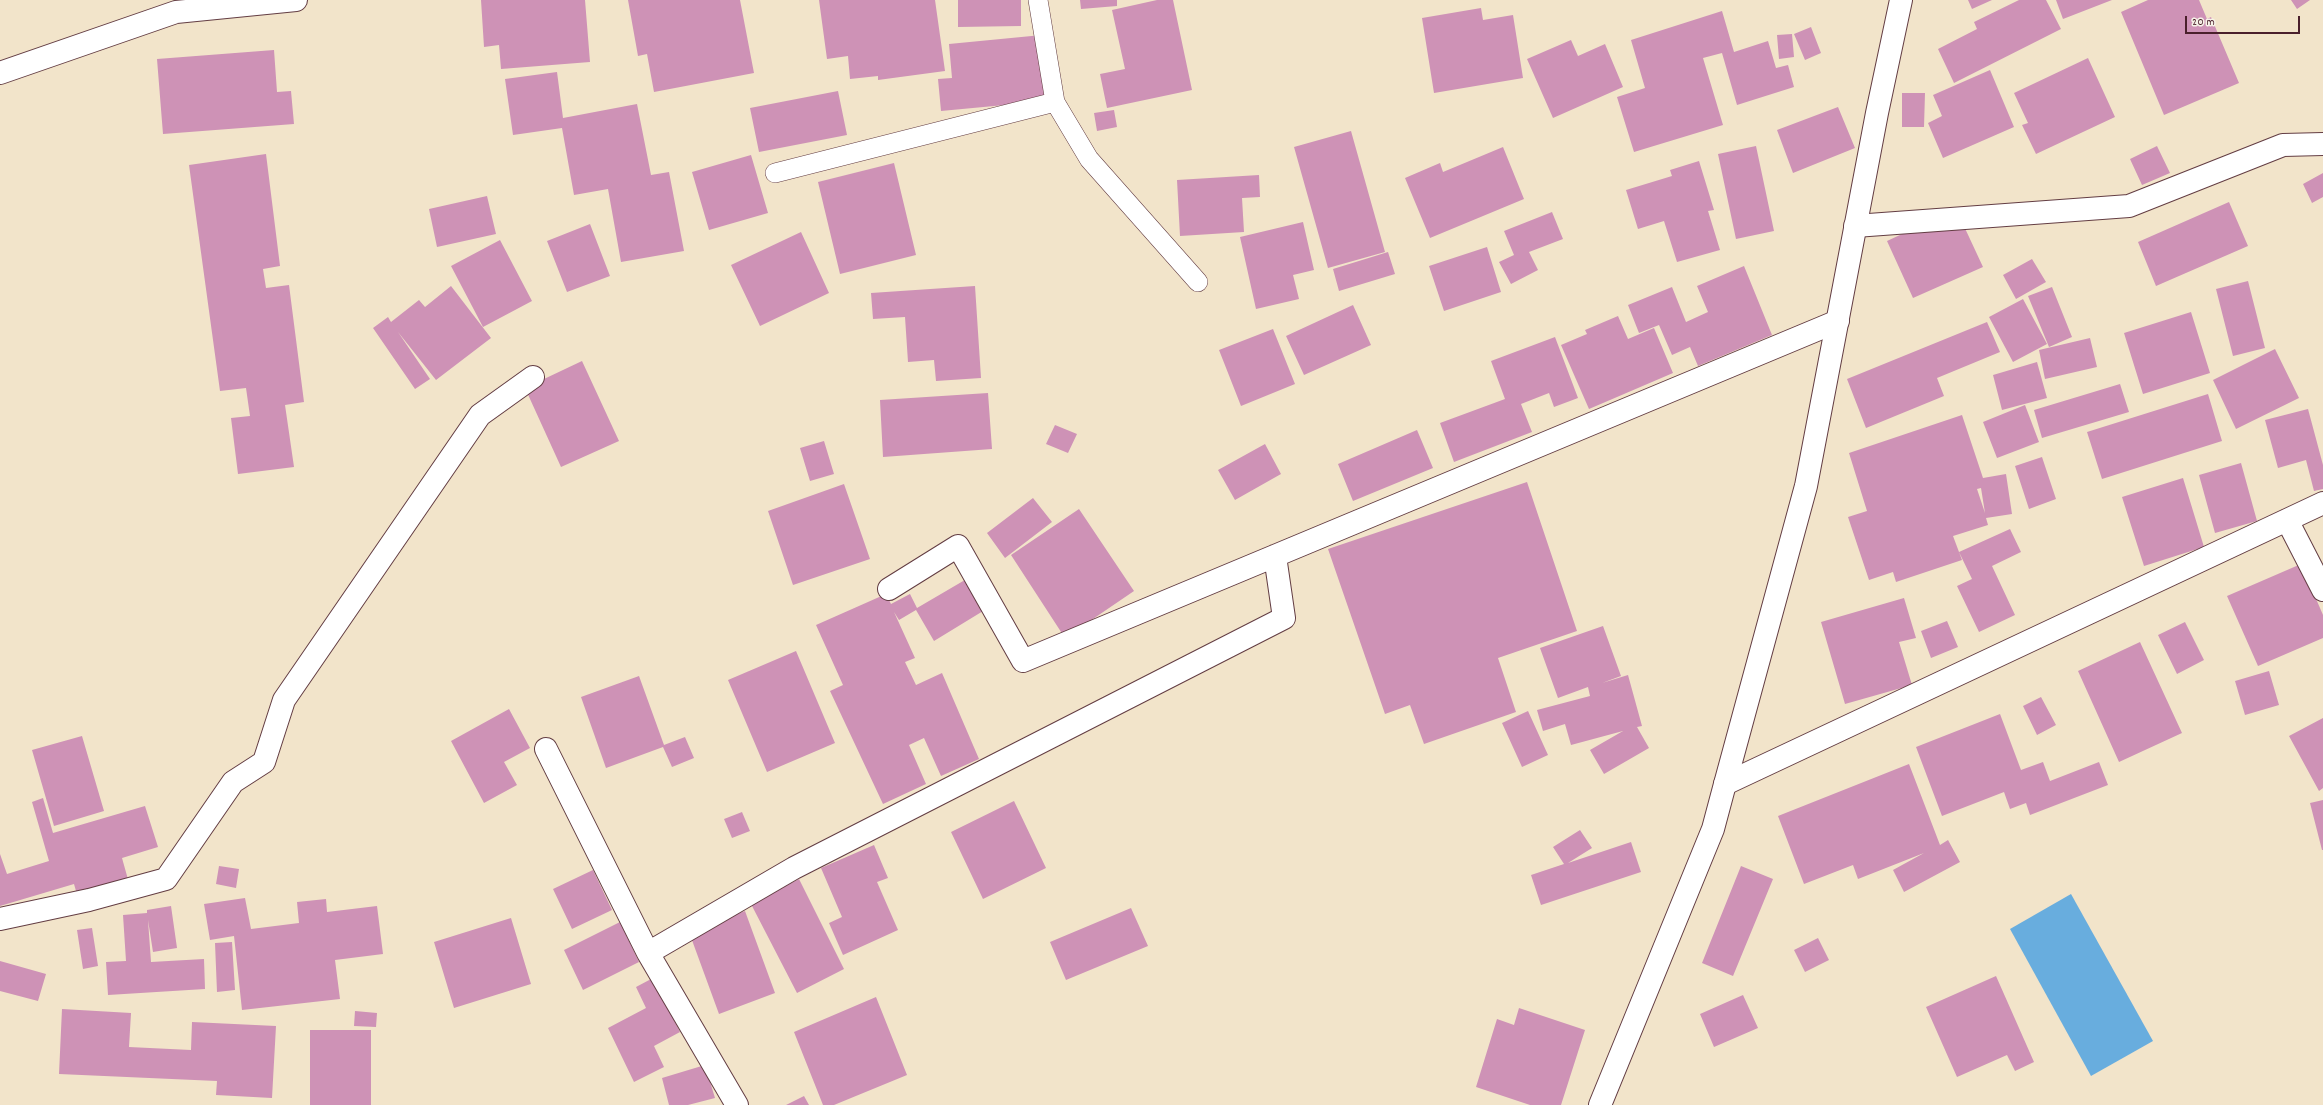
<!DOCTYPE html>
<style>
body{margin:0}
#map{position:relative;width:2323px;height:1105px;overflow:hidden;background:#f2e4ca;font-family:Dekko,sans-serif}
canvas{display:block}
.scale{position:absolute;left:2185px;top:16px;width:115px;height:18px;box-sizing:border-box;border:2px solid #4a1f2b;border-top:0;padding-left:5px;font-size:12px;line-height:14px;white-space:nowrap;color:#4a1f2b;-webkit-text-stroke:3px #f7f3e8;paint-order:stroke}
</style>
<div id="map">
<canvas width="2323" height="1105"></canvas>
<div class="scale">20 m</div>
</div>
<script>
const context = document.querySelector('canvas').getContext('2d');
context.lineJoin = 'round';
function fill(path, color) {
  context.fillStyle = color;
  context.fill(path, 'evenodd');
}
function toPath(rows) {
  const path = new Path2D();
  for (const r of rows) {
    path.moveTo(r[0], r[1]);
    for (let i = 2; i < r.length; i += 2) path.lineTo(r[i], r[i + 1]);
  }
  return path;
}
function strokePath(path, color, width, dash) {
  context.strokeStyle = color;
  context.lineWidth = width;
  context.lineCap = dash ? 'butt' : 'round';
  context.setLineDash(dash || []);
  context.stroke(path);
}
fill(toPath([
 [2071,894,2153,1041,2091,1076,2010,929]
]), '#68adde');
fill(toPath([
 [481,0,585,0,590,62,501,69,499,45,484,47],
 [628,0,740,0,754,73,654,92,647,54,638,56],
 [819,0,935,0,945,71,878,80,878,76,850,79,848,56,827,59],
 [958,0,1021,0,1021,26,958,27],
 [1080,0,1117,0,1117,6,1081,9],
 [1157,0,1173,0,1192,90,1107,108,1100,74,1125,69,1112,10],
 [1968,0,1992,0,1972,9],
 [2019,0,2046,0,2061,29,1954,83,1938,49,1977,29,1974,22],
 [2056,0,2112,0,2063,19],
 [2148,0,2199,0,2207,19,2211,17,2239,83,2164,115,2121,12],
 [2291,0,2310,0,2297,9],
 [1481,8,1483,20,1513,15,1523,78,1434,93,1422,18],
 [1722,11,1734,52,1768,41,1776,68,1788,65,1794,87,1737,105,1722,53,1703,58,1723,125,1634,152,1617,97,1645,88,1631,40],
 [1811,27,1821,53,1805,60,1794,34],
 [1792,34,1794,57,1779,59,1777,35],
 [1042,35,1047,101,941,111,938,79,952,78,949,44],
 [1571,40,1578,56,1605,44,1623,87,1553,118,1527,59],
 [274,50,277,92,291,91,294,124,163,134,157,59],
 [2088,58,2115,117,2036,154,2022,125,2028,123,2014,93],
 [1990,70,2014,127,1943,158,1928,123,1942,116,1933,95],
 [557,72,563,118,637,104,651,175,669,172,684,251,621,262,608,189,574,195,562,128,513,135,505,79],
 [838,91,847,135,759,152,750,108],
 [1902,93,1925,93,1924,127,1902,127],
 [1838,107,1855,148,1793,173,1777,130],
 [1114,110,1117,127,1097,131,1094,113],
 [1351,131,1385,252,1328,268,1294,147],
 [1756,146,1774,231,1736,239,1718,154],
 [2157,146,2170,173,2142,185,2130,159],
 [1503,147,1524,199,1430,238,1405,178,1440,163,1443,172],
 [266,154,280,266,263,269,266,288,289,285,304,402,285,405,294,467,238,474,231,418,250,416,246,388,220,391,189,165],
 [751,155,768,213,709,230,692,172],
 [1699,161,1714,210,1708,211,1720,250,1677,262,1664,221,1638,229,1626,190,1672,176,1670,170],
 [894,163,916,255,840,274,818,182],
 [2323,173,2323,197,2312,203,2303,184],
 [1259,175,1260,197,1242,198,1244,232,1180,236,1177,180],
 [487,196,496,234,437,247,429,209],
 [2229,202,2248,246,2156,286,2138,242],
 [1956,209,1983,267,1913,298,1887,241],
 [1552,212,1563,239,1529,252,1538,270,1511,284,1499,262,1514,255,1504,231],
 [1303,222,1314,270,1293,275,1299,299,1256,309,1240,237],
 [590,224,610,276,567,292,547,241],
 [801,232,829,293,760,326,731,265],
 [500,240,532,301,483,327,451,266],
 [1487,247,1501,292,1444,311,1429,266],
 [1388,252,1395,274,1339,291,1333,269],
 [2032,259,2046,282,2016,299,2003,275],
 [1744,266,1772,335,1698,366,1690,347,1672,355,1659,325,1639,333,1628,305,1672,287,1686,322,1708,312,1697,286],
 [2248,281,2265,348,2233,356,2216,289],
 [451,286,491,338,436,380,398,332,430,379,415,389,373,328,388,317,391,322,419,300,425,307],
 [975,286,981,378,936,381,934,360,908,362,905,317,873,319,871,293],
 [2052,287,2072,337,2049,347,2028,296],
 [2023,299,2047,344,2013,362,1989,317],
 [1353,305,1371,345,1304,375,1286,336],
 [2191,312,2210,373,2143,394,2124,333],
 [1618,316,1628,339,1654,328,1673,373,1589,409,1561,345,1587,334,1585,330],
 [1987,322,2000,352,1937,378,1944,396,1866,428,1847,379],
 [1273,329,1295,384,1241,406,1219,350],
 [1555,337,1578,398,1554,407,1549,393,1521,404,1532,432,1454,462,1440,423,1505,399,1491,361],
 [2090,338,2097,367,2045,379,2039,350],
 [2275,349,2299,398,2236,429,2213,380],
 [582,361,619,441,561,467,525,388],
 [2037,362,2047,398,2002,410,1993,375],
 [2120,384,2129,412,2042,438,2034,410],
 [988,393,992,449,883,457,880,400],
 [2208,394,2222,441,2102,479,2087,432],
 [2025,405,2039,442,1997,458,1983,422],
 [2308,409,2323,465,2323,489,2314,491,2306,460,2278,468,2265,420],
 [1962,415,1983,478,2006,474,2012,514,1986,518,1988,525,1953,536,1962,560,1896,582,1893,572,1869,580,1848,517,1867,511,1849,453],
 [1981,488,1985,513,1977,489],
 [1055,425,1077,434,1068,453,1046,444],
 [1417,430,1433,468,1353,501,1338,464],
 [824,441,834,474,810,481,800,448],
 [1265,444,1281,474,1235,500,1218,470],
 [2042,457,2056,499,2029,509,2015,466],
 [2241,463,2257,521,2215,533,2199,475],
 [2183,478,2204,547,2144,566,2122,497],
 [1527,482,1577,631,1498,658,1516,712,1424,744,1410,705,1385,714,1328,549],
 [844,484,870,559,793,585,768,511],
 [1033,498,1052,522,1005,558,987,533],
 [1079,509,1134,591,1065,638,1011,555],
 [2010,529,2021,552,1992,566,2015,615,1979,632,1957,586,1972,579,1959,552],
 [2301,564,2323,615,2323,638,2258,666,2227,596],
 [970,577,988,608,934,641,916,610,899,620,894,612,915,658,905,662,916,685,942,673,979,759,941,776,924,738,909,745,926,784,883,804,830,691,843,685,816,625,886,594,891,604,910,594,917,608],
 [1904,598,1916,638,1899,642,1912,685,1845,704,1821,622],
 [1947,621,1958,647,1931,658,1921,631],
 [2185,622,2204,660,2177,674,2158,635],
 [1603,626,1621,676,1602,683,1628,675,1642,726,1637,727,1649,748,1604,774,1590,750,1623,731,1571,745,1565,724,1543,731,1537,710,1590,696,1588,687,1558,698,1540,648],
 [2140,642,2182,733,2119,762,2078,671],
 [796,651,835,743,767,772,728,680],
 [2269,671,2279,705,2245,715,2235,681],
 [639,676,664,745,685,737,694,758,672,767,663,747,606,768,581,697],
 [2041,697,2056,725,2037,735,2023,706],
 [509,709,530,748,504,762,517,785,484,803,451,741],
 [1528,711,1548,755,1522,767,1502,723],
 [2000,714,2021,770,2043,762,2050,781,2099,762,2108,785,2030,815,2026,803,2010,809,2004,792,1942,816,1916,747],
 [2323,718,2323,788,2319,791,2289,736],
 [82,736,104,811,54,826,32,750],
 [1909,764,1940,845,1948,840,1960,862,1904,892,1893,870,1924,853,1858,879,1853,865,1804,884,1778,816],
 [43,798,53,833,145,806,158,847,122,858,129,883,78,898,74,884,0,906,0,854,7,874,49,861,32,802],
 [2323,800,2323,850,2322,850,2310,803],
 [1014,801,1046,868,983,899,951,832],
 [742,812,750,831,732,838,724,819],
 [1580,830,1592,848,1568,863,1631,842,1641,872,1541,905,1531,875,1564,864,1553,847],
 [874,845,888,878,877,882,898,930,843,955,829,923,842,917,821,868],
 [219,866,239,869,236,888,216,884],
 [1741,866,1773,879,1733,976,1702,963],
 [593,870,612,910,572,929,553,889],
 [799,879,844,969,797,993,751,904],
 [245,898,251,929,299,923,297,902,326,899,327,912,377,906,383,954,335,960,340,999,242,1010,234,936,210,940,204,904],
 [171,906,177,948,153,952,148,920,151,962,204,959,205,989,108,995,106,962,126,961,123,915,147,913,147,910],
 [1131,908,1148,946,1066,980,1050,942],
 [745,911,775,993,719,1014,689,932],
 [511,918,531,984,454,1008,434,942],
 [620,922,639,962,583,990,564,950],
 [92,928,98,966,83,969,77,930],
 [1818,938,1829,960,1805,972,1794,950],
 [232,942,235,990,217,992,215,943],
 [0,961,46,974,38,1001,0,991],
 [1996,976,2034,1062,2015,1071,2007,1055,1957,1077,1926,1007],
 [653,978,680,1032,654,1046,664,1067,634,1082,608,1028,646,1008,636,987],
 [1743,995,1758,1028,1714,1047,1700,1014],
 [876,997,907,1075,834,1105,823,1105,794,1032],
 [1519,1008,1585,1030,1561,1105,1530,1105,1476,1087,1497,1019,1514,1025],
 [62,1009,131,1013,129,1047,191,1050,192,1022,276,1026,272,1098,216,1095,217,1081,59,1074],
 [355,1011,377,1013,376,1027,354,1026],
 [310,1030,371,1030,371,1105,310,1105],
 [705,1065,715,1098,688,1105,669,1105,662,1078],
 [804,1096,809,1105,786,1105]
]), '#ce92b6');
const service = toPath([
 [1055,102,1089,159,1198,282],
 [775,173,1055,102,1038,0]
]);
const minor = toPath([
 [0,73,176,12,296,0],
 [1855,226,2129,206,2283,145,2323,144],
 [2287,520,2323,590],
 [889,589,958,546,1023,661,1838,321],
 [546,749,648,953,794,868,1284,618,1275,556],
 [1725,784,2323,503],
 [0,919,89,900,166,879,233,782,264,762,284,700,480,415,533,377],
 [648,953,737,1105]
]);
const tertiary = toPath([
 [1600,1105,1713,829,1725,784,1806,486,1877,113,1901,0]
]);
strokePath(service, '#633d43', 20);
strokePath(minor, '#633d43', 24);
strokePath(tertiary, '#633d43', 24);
strokePath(service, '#fff', 19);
strokePath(minor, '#fff', 22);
strokePath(tertiary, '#fff', 22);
</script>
